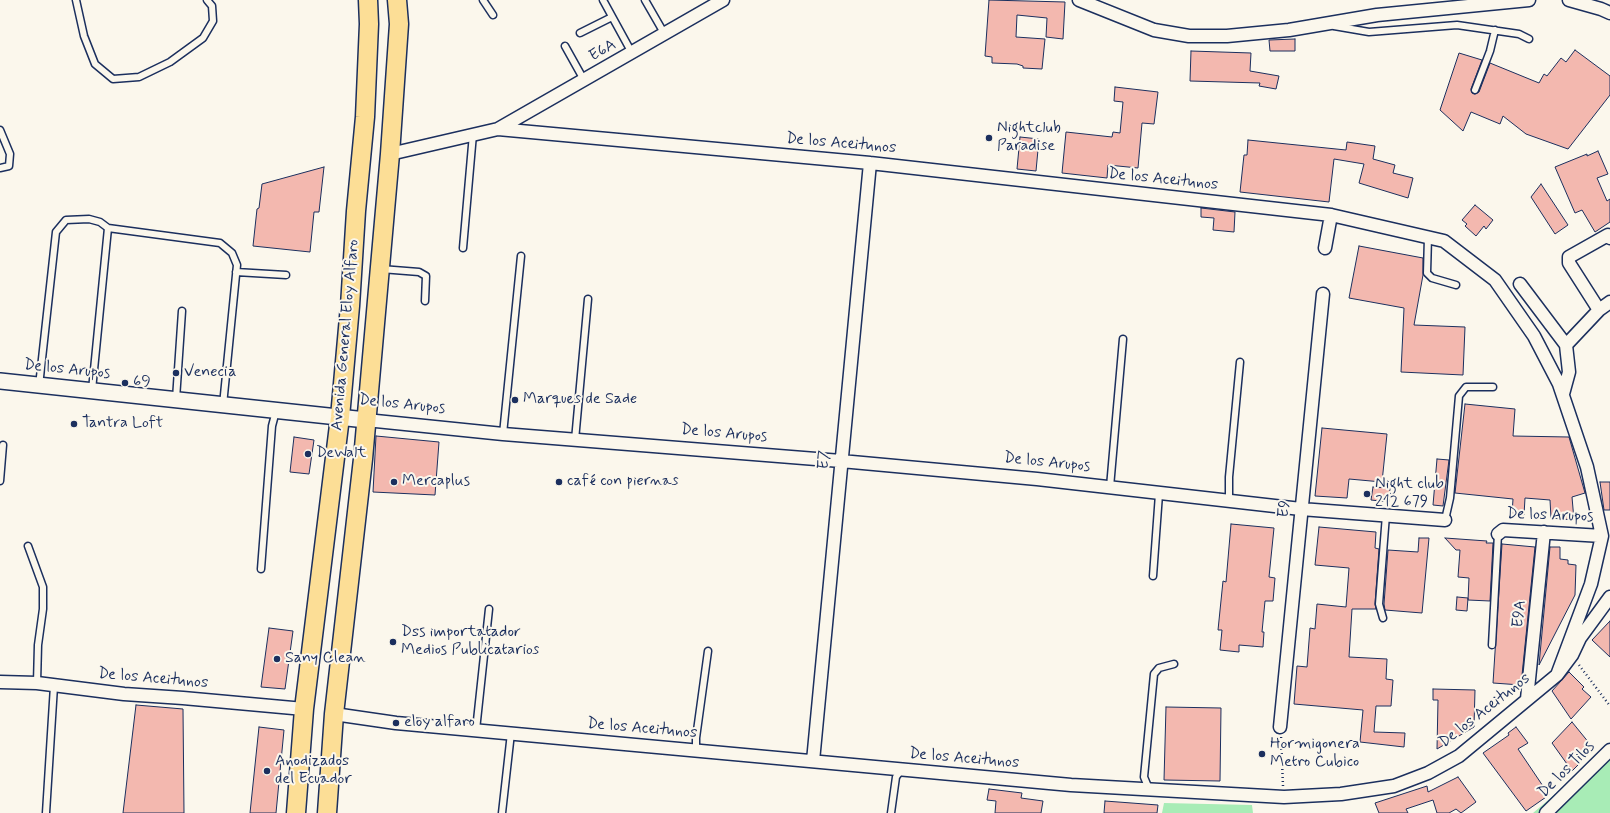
<!DOCTYPE html>
<meta charset="utf-8">
<style>
body{margin:0}
canvas{display:block;background:#fbf7ec}
</style>
<canvas width="1610" height="813"></canvas>
<script>
const context = document.querySelector('canvas').getContext('2d');
context.lineJoin = 'round';
function fill(path, color) {
  context.fillStyle = color;
  context.fill(path, 'evenodd');
}
function toPath(rows) {
  const path = new Path2D();
  for (const r of rows) {
    path.moveTo(r[0], r[1]);
    for (let i = 2; i < r.length; i += 2) path.lineTo(r[i], r[i + 1]);
  }
  return path;
}
function strokePath(path, color, width, dash) {
  context.strokeStyle = color;
  context.lineWidth = width;
  context.lineCap = dash ? 'butt' : 'round';
  context.setLineDash(dash || []);
  context.stroke(path);
}
function drawText(font, color, halo, rows, align = 'center') {
  context.font = font + ' Mynerve,sans-serif';
  context.lineWidth = 4;
  context.setLineDash([]);
  context.textBaseline = 'middle';
  context.strokeStyle = halo;
  context.fillStyle = color;
  for (const [text, x, y, turn = 0] of rows) {
    context.save();
    context.translate(x, y);
    context.rotate((+turn || 0) * Math.PI / 180);
    context.textAlign = isNaN(turn) ? turn : align;
    if (halo) context.strokeText(text, 0, 0);
    context.fillText(text, 0, 0);
    context.restore();
  }
}
fill(toPath([
 [1607,750,1610,751,1610,813,1533,813],
 [1164,803,1252,805,1253,813,1162,813]
]), '#a8ecb6');
const building = toPath([
 [989,0,1065,2,1063,39,1046,37,1047,18,1017,15,1016,37,1045,39,1042,69,1023,68,1023,66,1017,64,992,63,992,57,985,56,989,0],
 [1295,39,1295,51,1270,51,1269,40,1295,39],
 [1575,50,1610,76,1610,95,1568,149,1526,134,1503,116,1500,124,1471,112,1463,131,1440,110,1459,53,1482,60,1471,89,1472,93,1475,94,1479,92,1490,63,1539,83,1544,74,1547,76,1561,58,1566,62,1575,50],
 [1191,51,1251,53,1250,71,1279,76,1276,89,1259,86,1260,83,1190,81,1191,51],
 [1115,87,1158,92,1154,124,1142,123,1138,168,1108,165,1107,178,1062,173,1066,132,1112,137,1113,132,1120,133,1123,102,1114,101,1115,87],
 [1020,137,1039,139,1036,171,1017,169,1020,137],
 [1248,140,1346,150,1347,142,1375,146,1373,159,1395,165,1393,173,1413,178,1408,198,1359,183,1364,164,1334,159,1329,202,1240,192,1244,155,1247,155,1248,140],
 [1598,151,1608,174,1597,178,1607,201,1610,199,1610,222,1595,232,1582,210,1575,213,1555,167,1587,154,1587,156,1598,151],
 [324,167,319,212,314,212,310,252,253,246,257,209,259,208,262,184,324,167],
 [1541,184,1568,225,1555,234,1531,197,1541,184],
 [1475,205,1493,220,1486,229,1484,226,1476,236,1465,226,1467,224,1462,220,1475,205],
 [1201,208,1235,212,1234,232,1213,230,1214,218,1201,217,1201,208],
 [1359,246,1423,258,1423,275,1414,325,1465,327,1463,375,1401,372,1404,308,1349,298,1359,246],
 [1465,404,1515,409,1513,436,1569,437,1585,493,1572,497,1574,520,1551,518,1550,500,1525,498,1524,515,1512,514,1513,499,1455,493,1465,404],
 [1322,428,1387,434,1382,482,1349,479,1347,498,1315,496,1322,428],
 [376,436,439,442,435,495,373,492,376,436],
 [294,437,314,440,309,474,290,472,294,437],
 [1437,459,1449,460,1443,506,1433,505,1437,459],
 [1600,482,1610,482,1610,510,1604,510,1600,482],
 [1373,487,1390,488,1389,502,1371,500,1373,487],
 [1231,524,1274,528,1269,577,1275,578,1273,601,1265,601,1262,632,1264,632,1263,647,1239,645,1239,652,1220,650,1222,630,1218,630,1223,581,1226,582,1231,524],
 [1319,527,1376,532,1375,548,1379,549,1375,604,1376,609,1352,609,1349,657,1387,659,1386,679,1393,680,1391,706,1376,706,1374,732,1405,733,1404,747,1360,742,1363,710,1294,704,1297,666,1307,667,1310,628,1315,629,1317,604,1346,607,1349,568,1315,565,1319,527],
 [1419,538,1429,538,1422,613,1385,610,1384,604,1388,550,1418,552,1419,538],
 [1445,538,1487,541,1486,543,1493,543,1490,601,1468,600,1469,578,1458,577,1460,550,1456,550,1445,538],
 [1502,544,1535,547,1521,685,1493,683,1502,544],
 [1550,547,1560,547,1560,559,1568,560,1568,564,1576,565,1575,595,1539,665,1550,547],
 [1457,597,1468,598,1467,611,1456,610,1457,597],
 [1610,621,1610,657,1592,640,1610,621],
 [269,628,293,631,285,689,261,687,269,628],
 [1569,672,1584,687,1582,689,1591,697,1571,719,1552,691,1569,672],
 [1433,689,1475,690,1474,727,1437,749,1438,700,1433,700,1433,689],
 [136,705,183,709,184,813,123,813,136,705],
 [1166,707,1221,708,1220,781,1164,780,1166,707],
 [1572,722,1594,749,1572,771,1552,743,1572,722],
 [259,727,284,730,276,813,250,813,259,727],
 [1516,727,1528,743,1518,749,1549,795,1526,811,1483,753,1509,735,1508,733,1516,727],
 [1458,777,1476,802,1461,813,1456,809,1449,813,1437,813,1433,800,1406,809,1408,813,1379,813,1375,803,1427,786,1428,792,1458,777],
 [989,789,1022,793,1021,798,1043,801,1041,813,995,813,996,801,987,800,989,789],
 [1105,801,1158,805,1157,813,1104,813,1105,801]
]);
fill(building, '#f3b8af');
strokePath(building, '#1b2f5e', 1);
const service = toPath([
 [76,0,84,36,95,64,113,79,139,77,170,62,203,38,213,21,212,6,207,0],
 [483,0,493,15],
 [603,0,632,53],
 [645,0,664,33],
 [1334,26,1369,32,1457,25,1519,34,1529,39],
 [580,33,612,17],
 [565,46,584,80],
 [1475,90,1490,51,1495,30],
 [0,130,10,154,9,166,0,168],
 [1428,237,1427,273,1432,278,1456,285],
 [463,248,473,134],
 [381,269,419,272,426,276,425,301],
 [236,272,286,275],
 [39,386,56,232,66,220,89,219,100,222,108,228,220,243,232,253,237,265,223,405],
 [92,390,108,228],
 [176,399,182,311],
 [503,434,521,256],
 [575,440,588,299],
 [0,481,3,445],
 [1110,487,1123,339],
 [1229,501,1229,477,1240,362],
 [1445,520,1450,498,1459,396,1466,387,1493,387],
 [28,546,43,587,43,609,38,645,37,683],
 [261,569,272,426,276,411],
 [1153,576,1159,494],
 [1383,618,1379,604,1386,515],
 [1492,645,1498,534],
 [476,730,489,609],
 [696,750,696,738,708,651],
 [1149,789,1144,777,1154,674,1159,668,1174,664],
 [46,813,54,686],
 [502,813,511,733],
 [891,813,896,777,902,769]
]);
const minor = toPath([
 [1079,0,1154,30,1189,36,1227,36,1289,30,1377,15,1529,0],
 [1569,0,1601,9,1610,13],
 [498,129,723,0],
 [390,154,498,129,870,163,1331,215,1444,241,1495,280,1534,336,1559,384,1587,467,1602,536,1591,584,1557,675],
 [1325,248,1331,215],
 [1520,284,1566,345],
 [1599,310,1569,263,1569,257,1608,235,1610,238],
 [1563,394,1569,372,1566,345,1599,310,1610,302],
 [366,420,503,434,841,461,1037,479,1301,509,1445,520],
 [1498,534,1503,530,1602,536],
 [0,682,37,683,124,694,183,698,304,709],
 [1527,699,1544,532],
 [334,714,396,723,1071,785,1284,797,1341,794,1394,786,1428,773,1459,756,1557,675,1572,655,1580,638,1610,597],
 [1280,727,1323,294],
 [813,761,870,163],
 [1546,813,1610,750]
]);
const tertiary = toPath([
 [0,381,366,420]
]);
const primary = toPath([
 [296,813,304,709,340,417,350,306,356,211,365,117,369,24,368,0],
 [327,813,334,714,363,459,390,154,399,24,397,0]
]);
strokePath(service, '#1b2f5e', 9);
strokePath(minor, '#1b2f5e', 15);
strokePath(tertiary, '#1b2f5e', 18);
strokePath(primary, '#1b2f5e', 21);
strokePath(toPath([
 [1579,665,1610,706],
 [1281,737,1283,786]
]), '#1b2f5e', 2.5, [1, 3]);
strokePath(service, '#fbf7ec', 6);
strokePath(minor, '#fbf7ec', 12);
strokePath(tertiary, '#fbf7ec', 15);
strokePath(primary, '#fcde96', 18);
for (const [x, y, r, color] of [
 [989,138,4,"#1b2f5e"],
 [176,373,4,"#1b2f5e"],
 [125,383,4,"#1b2f5e"],
 [515,400,4,"#1b2f5e"],
 [74,424,4,"#1b2f5e"],
 [308,454,4,"#1b2f5e"],
 [394,482,4,"#1b2f5e"],
 [559,482,4,"#1b2f5e"],
 [1367,494,4,"#1b2f5e"],
 [393,642,4,"#1b2f5e"],
 [277,659,4,"#1b2f5e"],
 [396,723,4,"#1b2f5e"],
 [1262,754,4,"#1b2f5e"],
 [267,771,4,"#1b2f5e"]
]) {
  const dot = new Path2D();
  dot.arc(x, y, r, 0, 2 * Math.PI);
  context.fillStyle = color;
  context.fill(dot);
  strokePath(dot, '#fbf7ec', 1.5);
}
drawText('16px', '#1b2f5e', '#fbf7ec', [
 ["E6A",603,51,-30],
 ["De los Aceitunos",841,144,5],
 ["De los Aceitunos",1163,180,6],
 ["Avenida General Eloy Alfaro",346,335,-85],
 ["De los Arupos",67,370,6],
 ["De los Arupos",402,405,6],
 ["De los Arupos",724,434,5],
 ["E7",825,460,-85],
 ["De los Arupos",1047,463,6],
 ["E9",1285,509,-84],
 ["De los Arupos",1550,516,2],
 ["E9A",1520,614,-84],
 ["De los Aceitunos",153,679,5],
 ["De los Aceitunos",1485,711,-38],
 ["De los Aceitunos",642,729,5],
 ["De los Aceitunos",964,759,5],
 ["De los Tilos",1567,770,-45]
]);
drawText('16px', '#1b2f5e', '#fbf7ec', [
 ["Nightclub",997,129],
 ["Paradise",997,147],
 ["Venecia",184,373],
 ["69",133,383],
 ["Marques de Sade",523,400],
 ["Tantra Loft",82,424],
 ["DeWalt",316,454],
 ["Mercaplus",402,482],
 ["café con piernas",567,482],
 ["Night club",1375,485],
 ["212 679",1375,503],
 ["Dss importatador",401,633],
 ["Medios Publicatarios",401,651],
 ["Sany Clean",285,659],
 ["eloy alfaro",404,723],
 ["Hormigonera",1270,745],
 ["Metro Cubico",1270,763],
 ["Anodizados",275,762],
 ["del Ecuador",275,780]
], 'left');
</script>
